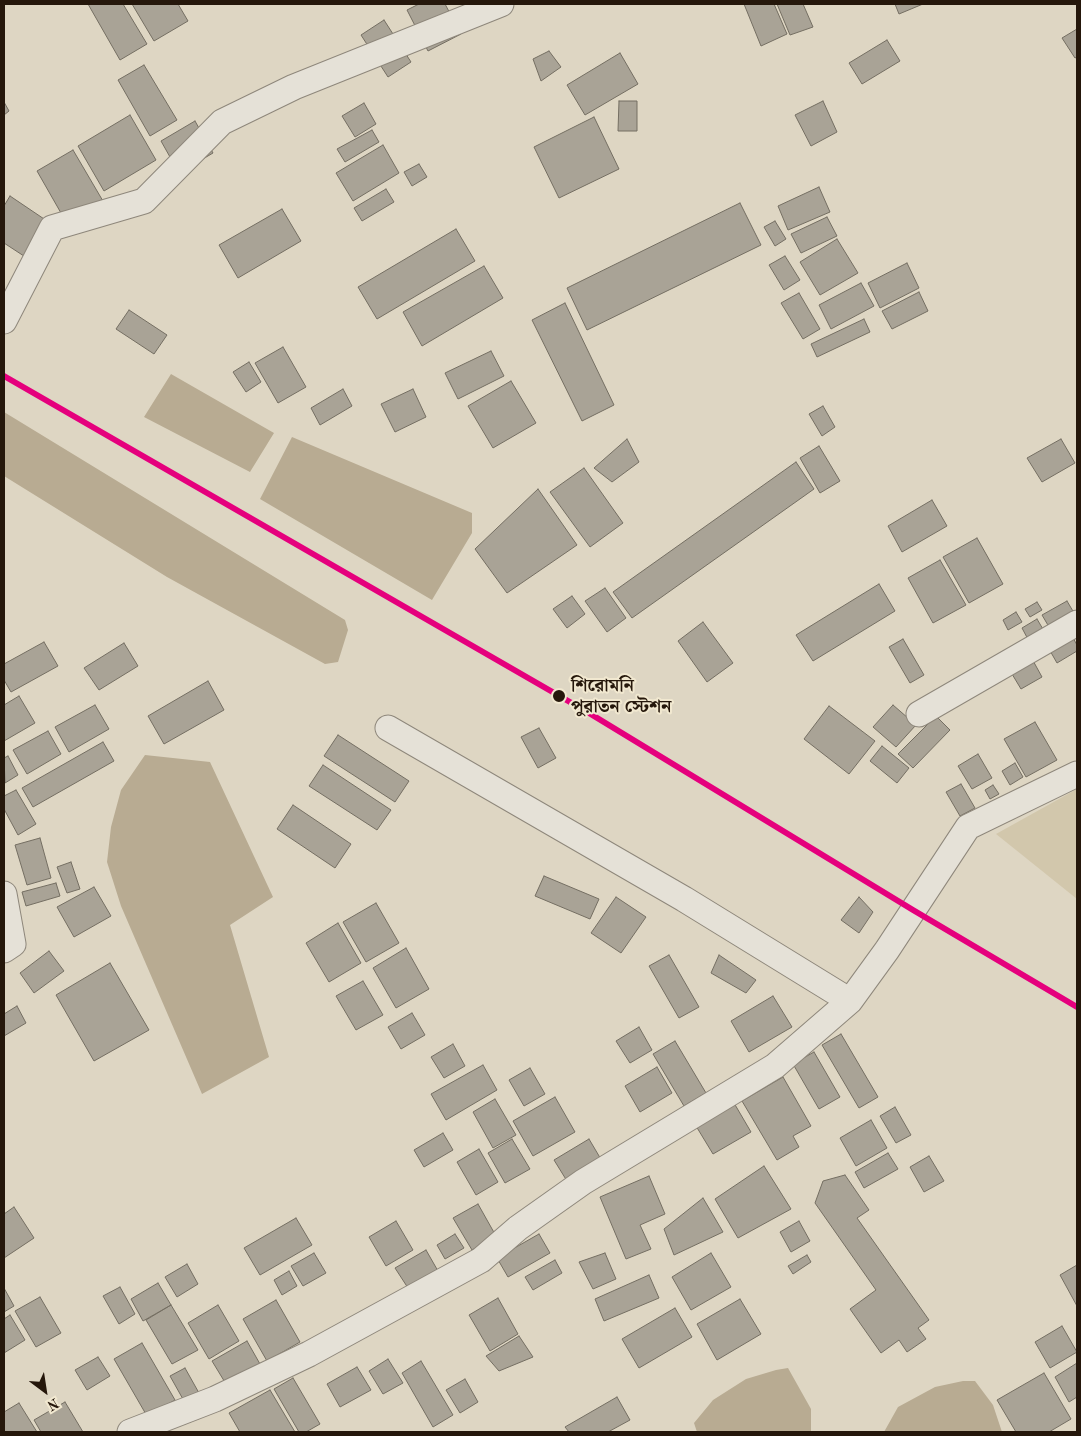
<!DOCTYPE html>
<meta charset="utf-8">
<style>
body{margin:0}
#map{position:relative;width:1081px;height:1436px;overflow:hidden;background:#ded6c3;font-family:"Old Standard TT",serif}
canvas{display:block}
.frame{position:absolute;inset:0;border:5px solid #25170b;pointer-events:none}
.north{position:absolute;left:20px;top:1366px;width:50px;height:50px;-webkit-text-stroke:4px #f1e8d0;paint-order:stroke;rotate:149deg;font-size:14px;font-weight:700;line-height:20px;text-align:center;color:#25170b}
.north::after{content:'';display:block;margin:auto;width:18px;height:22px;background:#25170b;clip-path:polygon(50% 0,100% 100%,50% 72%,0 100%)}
</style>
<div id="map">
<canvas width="1081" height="1436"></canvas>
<div class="frame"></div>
<div class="north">N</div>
</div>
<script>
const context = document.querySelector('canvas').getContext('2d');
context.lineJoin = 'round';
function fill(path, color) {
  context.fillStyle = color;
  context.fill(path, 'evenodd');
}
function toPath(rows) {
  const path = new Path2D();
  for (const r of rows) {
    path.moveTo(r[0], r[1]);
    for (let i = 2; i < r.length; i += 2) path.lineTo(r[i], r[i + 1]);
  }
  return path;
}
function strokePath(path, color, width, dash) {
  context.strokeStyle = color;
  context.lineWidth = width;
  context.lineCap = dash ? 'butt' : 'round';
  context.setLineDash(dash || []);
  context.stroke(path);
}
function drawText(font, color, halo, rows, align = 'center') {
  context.font = font + ' "Old Standard TT","Noto Serif Bengali",serif';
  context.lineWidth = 4;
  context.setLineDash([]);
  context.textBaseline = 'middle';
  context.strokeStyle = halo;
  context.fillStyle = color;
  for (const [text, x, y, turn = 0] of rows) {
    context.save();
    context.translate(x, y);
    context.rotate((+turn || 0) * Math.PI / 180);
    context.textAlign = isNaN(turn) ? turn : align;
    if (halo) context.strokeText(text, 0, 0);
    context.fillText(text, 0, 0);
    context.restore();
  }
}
fill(toPath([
 [1077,789,1077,899,996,834]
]), '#d2c7ac');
fill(toPath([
 [171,374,274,433,250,472,144,417],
 [4,412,345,620,348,630,338,662,325,664,167,577,4,476],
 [292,437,472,513,472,533,432,600,260,499],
 [145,755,210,762,273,897,230,925,269,1057,202,1094,121,906,107,862,111,827,121,790],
 [788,1368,811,1409,811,1432,697,1432,694,1423,713,1400,746,1379,776,1370],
 [963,1381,975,1381,993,1405,1002,1432,884,1432,898,1407,935,1387]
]), '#b8ab92');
const building = toPath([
 [88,4,123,4,147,44,120,60,88,4],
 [132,4,178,4,188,21,154,41,132,4],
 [419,4,445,4,461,34,428,51,407,10,419,4],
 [744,4,774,4,787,34,761,46,744,4],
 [777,4,803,4,813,27,790,35,777,4],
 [895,4,923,4,899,14,895,4],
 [384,20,411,62,388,77,361,35,384,20],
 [1077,29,1077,57,1075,58,1062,38,1077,29],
 [887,40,900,61,862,84,849,63,887,40],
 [549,51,561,67,541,81,533,59,549,51],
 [620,53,638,84,585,115,567,85,620,53],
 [144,65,177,120,150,136,118,80,144,65],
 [619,101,637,101,637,131,618,131,619,101],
 [823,101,837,132,811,146,795,115,823,101],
 [4,102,9,111,4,115,4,102],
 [364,103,376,124,355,137,342,116,364,103],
 [130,115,156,160,104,191,78,146,130,115],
 [594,117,619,169,559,198,534,147,594,117],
 [195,121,213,153,179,173,161,141,195,121],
 [372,130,379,142,345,162,337,149,372,130],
 [383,145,399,173,353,201,336,173,383,145],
 [73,150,110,213,73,234,37,171,73,150],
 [419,164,427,177,412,186,404,172,419,164],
 [819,187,830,212,788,230,778,206,819,187],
 [386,189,394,202,362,221,354,208,386,189],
 [10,196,53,225,30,260,4,243,4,206,10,196],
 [740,203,761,245,587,330,567,288,740,203],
 [282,209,301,241,238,278,219,245,282,209],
 [827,217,837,236,801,253,791,234,827,217],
 [775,221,786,239,775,246,764,227,775,221],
 [456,229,475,261,377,319,358,287,456,229],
 [837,239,858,273,820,295,800,262,837,239],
 [785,256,800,280,784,290,769,265,785,256],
 [907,263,919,288,880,308,868,283,907,263],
 [484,266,503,298,422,346,403,312,484,266],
 [861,283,874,306,831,329,819,305,861,283],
 [919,292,928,311,892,329,882,311,919,292],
 [799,293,820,329,803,339,781,303,799,293],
 [565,303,614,405,582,421,532,320,565,303],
 [129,310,167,335,154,354,116,329,129,310],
 [864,319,870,332,817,357,811,344,864,319],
 [283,347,306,387,278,403,255,363,283,347],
 [491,351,504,376,458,399,445,373,491,351],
 [249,362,261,382,246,392,233,372,249,362],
 [511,381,536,423,493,448,468,406,511,381],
 [343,389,352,406,320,425,311,408,343,389],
 [413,389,426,417,395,432,381,404,413,389],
 [823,406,835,427,822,436,809,414,823,406],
 [627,439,639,462,612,482,594,468,627,439],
 [1061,439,1075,463,1042,482,1027,458,1061,439],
 [819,446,840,481,820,493,800,458,819,446],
 [796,462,814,489,632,618,613,592,796,462],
 [584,468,623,523,590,547,550,492,584,468],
 [538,489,577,545,507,593,475,549,538,489],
 [932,500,947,526,902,552,888,526,932,500],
 [977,538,1003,584,969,603,943,557,977,538],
 [940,560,966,605,933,623,908,578,940,560],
 [879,584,895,611,813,661,796,635,879,584],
 [605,588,626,618,607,632,585,601,605,588],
 [572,596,585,614,567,628,553,609,572,596],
 [1067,601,1077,618,1052,632,1042,615,1067,601],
 [1037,602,1042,610,1030,617,1025,609,1037,602],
 [1016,612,1022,622,1008,630,1003,620,1016,612],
 [1037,619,1047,636,1031,645,1022,628,1037,619],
 [703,622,733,663,707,682,678,641,703,622],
 [1072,636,1077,645,1077,651,1057,663,1049,649,1072,636],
 [903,639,924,675,910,683,889,647,903,639],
 [44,642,58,666,11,692,4,680,4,664,44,642],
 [124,643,138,666,99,690,84,668,124,643],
 [1031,657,1042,677,1021,689,1009,669,1031,657],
 [208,681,224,710,164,744,148,716,208,681],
 [19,696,35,723,4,741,4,705,19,696],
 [95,705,109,729,69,752,55,727,95,705],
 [893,705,916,725,896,747,873,727,893,705],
 [829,706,875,741,849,774,804,739,829,706],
 [936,716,950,730,913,768,898,754,936,716],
 [1035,722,1057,760,1026,777,1004,739,1035,722],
 [539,728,556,758,538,768,521,737,539,728],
 [48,731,61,754,27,774,13,750,48,731],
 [338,735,409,781,395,802,324,756,338,735],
 [103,742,114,761,33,807,22,788,103,742],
 [882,746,909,768,897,783,870,761,882,746],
 [978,754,992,778,972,789,958,766,978,754],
 [8,756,18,775,5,783,4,758,8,756],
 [1015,763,1023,777,1010,785,1002,771,1015,763],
 [323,765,391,810,377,830,309,786,323,765],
 [961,784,975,808,960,816,946,792,961,784],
 [993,785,999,794,990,799,985,790,993,785],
 [16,790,36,824,18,835,4,809,4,796,16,790],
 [293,805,351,844,335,868,277,829,293,805],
 [40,838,51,878,27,885,15,845,40,838],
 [71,862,80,889,67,893,57,867,71,862],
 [544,876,599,899,590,919,535,896,544,876],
 [56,883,60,896,26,906,22,892,56,883],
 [94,887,111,916,74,937,57,907,94,887],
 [616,897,646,917,621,953,591,933,616,897],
 [859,897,873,912,859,933,841,920,859,897],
 [376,903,399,943,366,962,343,922,376,903],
 [338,923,361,963,329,982,306,943,338,923],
 [406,948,429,989,396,1008,373,968,406,948],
 [49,951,64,971,34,993,20,973,49,951],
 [669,955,699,1007,679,1018,649,966,669,955],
 [719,955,756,980,746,993,711,973,719,955],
 [110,963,149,1030,94,1061,56,995,110,963],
 [363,981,383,1015,356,1030,336,996,363,981],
 [773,996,792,1027,749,1052,731,1021,773,996],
 [17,1006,26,1023,4,1036,4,1014,17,1006],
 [412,1013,425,1035,401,1049,388,1027,412,1013],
 [639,1027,652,1050,630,1063,616,1041,639,1027],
 [841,1034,878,1097,859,1108,822,1045,841,1034],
 [675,1041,706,1093,684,1106,653,1054,675,1041],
 [453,1044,465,1066,444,1078,431,1057,453,1044],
 [814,1052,840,1097,819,1109,793,1064,814,1052],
 [483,1065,497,1090,446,1120,431,1094,483,1065],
 [657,1067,672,1093,640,1112,625,1086,657,1067],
 [530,1068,545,1094,524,1106,509,1080,530,1068],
 [783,1077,811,1126,793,1136,799,1147,777,1160,742,1101,783,1077],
 [555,1097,575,1132,533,1156,513,1121,555,1097],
 [495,1099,516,1135,493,1148,473,1112,495,1099],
 [734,1103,751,1132,713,1154,696,1126,734,1103],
 [895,1107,911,1135,896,1143,880,1116,895,1107],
 [871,1120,887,1148,856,1166,840,1138,871,1120],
 [443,1133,453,1150,424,1167,414,1150,443,1133],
 [512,1139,530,1169,505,1183,488,1153,512,1139],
 [589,1139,602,1161,567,1181,554,1160,589,1139],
 [479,1149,498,1182,476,1195,457,1162,479,1149],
 [888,1153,898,1169,864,1188,855,1172,888,1153],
 [929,1156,944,1181,924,1192,910,1167,929,1156],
 [764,1166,791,1209,738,1238,715,1199,764,1166],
 [845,1175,869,1210,857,1218,929,1320,918,1328,926,1339,907,1352,899,1340,881,1353,850,1309,876,1290,815,1203,823,1181,845,1175],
 [649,1176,665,1214,640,1225,651,1249,626,1259,600,1197,649,1176],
 [703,1198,723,1232,674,1255,664,1229,703,1198],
 [478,1204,496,1236,472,1250,453,1218,478,1204],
 [14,1207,34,1238,4,1258,4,1214,14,1207],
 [296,1218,312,1245,260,1275,244,1248,296,1218],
 [396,1221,413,1250,386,1266,369,1237,396,1221],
 [799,1221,810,1241,791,1252,780,1232,799,1221],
 [455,1234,464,1248,445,1259,437,1245,455,1234],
 [539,1234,550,1253,508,1277,497,1258,539,1234],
 [426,1250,438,1271,408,1288,395,1268,426,1250],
 [314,1253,326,1273,303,1286,291,1266,314,1253],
 [605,1253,616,1279,593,1289,579,1262,605,1253],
 [711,1253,731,1287,691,1310,672,1277,711,1253],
 [807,1255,811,1262,793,1274,788,1266,807,1255],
 [555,1260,562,1273,533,1290,525,1277,555,1260],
 [187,1264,198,1284,177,1297,165,1277,187,1264],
 [1077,1265,1077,1306,1060,1275,1077,1265],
 [289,1271,297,1286,282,1295,274,1280,289,1271],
 [649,1275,659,1298,604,1321,595,1299,649,1275],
 [158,1283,171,1305,143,1321,131,1299,158,1283],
 [120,1287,135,1314,119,1324,103,1296,120,1287],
 [4,1288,14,1306,4,1312,4,1288],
 [40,1297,61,1333,36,1347,15,1311,40,1297],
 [498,1298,518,1334,490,1351,469,1315,498,1298],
 [740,1299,761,1334,717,1360,697,1324,740,1299],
 [276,1300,300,1342,267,1361,243,1319,276,1300],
 [171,1305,198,1350,172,1364,146,1320,171,1305],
 [218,1305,239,1341,209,1359,188,1323,218,1305],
 [675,1308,692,1337,639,1368,622,1339,675,1308],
 [10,1315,25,1340,4,1353,4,1319,10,1315],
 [1062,1326,1077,1352,1050,1368,1035,1342,1062,1326],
 [519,1336,533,1357,499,1371,486,1356,519,1336],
 [247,1341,260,1364,226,1384,212,1361,247,1341],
 [142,1343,175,1400,147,1416,114,1359,142,1343],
 [98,1357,110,1376,87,1390,75,1370,98,1357],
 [388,1359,403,1383,383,1394,369,1371,388,1359],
 [421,1361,453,1415,433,1427,402,1373,421,1361],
 [1077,1363,1077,1397,1069,1402,1055,1377,1077,1363],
 [357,1367,371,1390,340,1407,327,1384,357,1367],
 [185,1368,199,1393,184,1401,170,1376,185,1368],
 [1044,1373,1071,1419,1049,1432,1016,1432,997,1400,1044,1373],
 [293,1378,320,1424,306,1432,299,1432,274,1389,293,1378],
 [465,1379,478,1402,460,1413,446,1390,465,1379],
 [270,1390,295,1432,240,1432,229,1413,270,1390],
 [617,1397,630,1420,608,1432,569,1432,565,1427,617,1397],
 [65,1402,83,1432,41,1432,34,1420,65,1402],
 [19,1403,37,1432,5,1432,4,1429,4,1412,19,1403]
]);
fill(building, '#a9a396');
strokePath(building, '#746e62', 1);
const street = toPath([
 [4,321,52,228,144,201,222,122,294,87,501,4],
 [919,714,1077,623],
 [388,728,684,899,850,1001],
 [4,894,13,944,4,950],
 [130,1432,215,1399,309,1354,481,1260,518,1228,583,1182,775,1066,850,1001,887,950,968,827,1077,774]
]);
strokePath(street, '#8e877b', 27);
strokePath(street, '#e5e1d7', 25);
strokePath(toPath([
 [4,376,589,713,913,910,1077,1007]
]), '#e5007d', 6);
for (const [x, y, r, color] of [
 [559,696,7,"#25170b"]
]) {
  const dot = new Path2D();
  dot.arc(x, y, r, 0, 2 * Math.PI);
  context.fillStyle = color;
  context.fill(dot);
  strokePath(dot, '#f1e8d0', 2);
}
drawText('bold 18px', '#25170b', '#f1e8d0', [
 ["শিরোমনি",571,686],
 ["পুরাতন স্টেশন",571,707]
], 'left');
</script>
